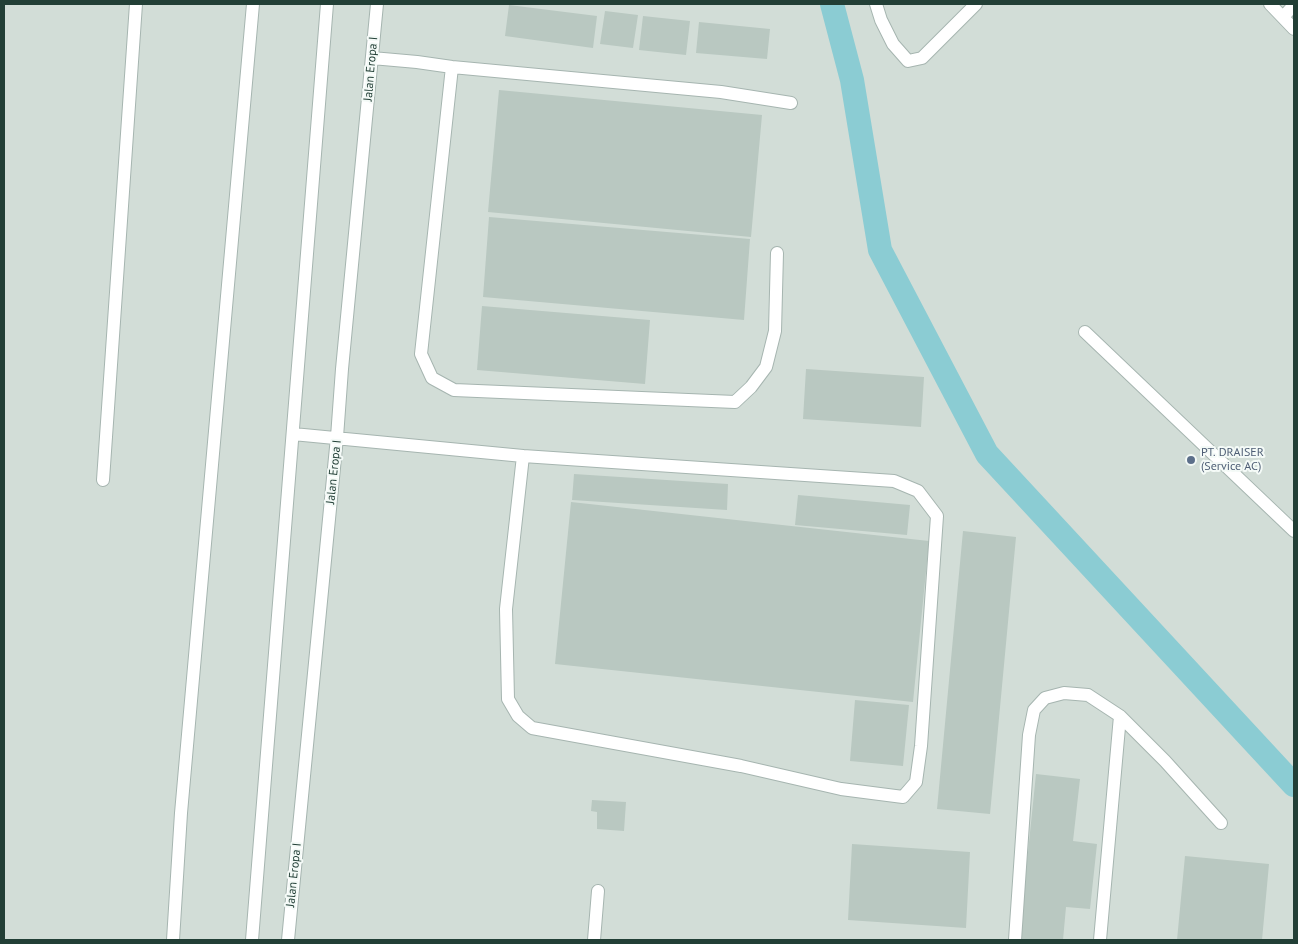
<!DOCTYPE html>
<style>
body{margin:0}
#map{position:relative;width:1298px;height:944px;overflow:hidden;background:#e4ede9;font-family:"PT Sans",sans-serif}
canvas{display:block}
.frame{position:absolute;inset:0;border:5px solid #223f36;pointer-events:none}
</style>
<div id="map">
<canvas width="1298" height="944"></canvas>
<div class="frame"></div>
</div>
<script>
const context = document.querySelector('canvas').getContext('2d');
context.lineJoin = 'round';
function fill(path, color) {
  context.fillStyle = color;
  context.fill(path, 'evenodd');
}
function toPath(rows) {
  const path = new Path2D();
  for (const r of rows) {
    path.moveTo(r[0], r[1]);
    for (let i = 2; i < r.length; i += 2) path.lineTo(r[i], r[i + 1]);
  }
  return path;
}
function strokePath(path, color, width, dash) {
  context.strokeStyle = color;
  context.lineWidth = width;
  context.lineCap = dash ? 'butt' : 'round';
  context.setLineDash(dash || []);
  context.stroke(path);
}
function drawText(font, color, halo, rows, align = 'center') {
  context.font = font + ' "PT Sans",sans-serif';
  context.lineWidth = 4;
  context.setLineDash([]);
  context.textBaseline = 'middle';
  context.strokeStyle = halo;
  context.fillStyle = color;
  for (const [text, x, y, turn = 0] of rows) {
    context.save();
    context.translate(x, y);
    context.rotate((+turn || 0) * Math.PI / 180);
    context.textAlign = isNaN(turn) ? turn : align;
    if (halo) context.strokeText(text, 0, 0);
    context.fillText(text, 0, 0);
    context.restore();
  }
}
fill(toPath([
 [4,4,1294,4,1294,940,4,940]
]), '#d2ddd7');
strokePath(toPath([
 [832,4,852,80,880,250,987,454,1294,785]
]), '#8bccd3', 24);
fill(toPath([
 [509,5,597,16,593,48,505,36],
 [605,11,638,15,633,48,600,44],
 [643,16,690,21,686,55,639,50],
 [699,22,770,29,767,59,696,53],
 [499,90,762,115,751,237,488,212],
 [489,217,750,239,744,320,483,297],
 [482,306,650,320,645,384,477,370],
 [806,369,924,377,921,427,803,419],
 [574,474,728,484,727,510,572,500],
 [798,495,910,505,907,535,795,525],
 [571,502,929,541,913,702,555,664],
 [963,531,1016,537,990,814,937,809],
 [855,700,909,705,903,766,850,761],
 [1036,774,1080,779,1073,841,1097,844,1090,909,1066,907,1063,940,1019,940],
 [592,800,626,802,624,831,597,829,597,812,591,811],
 [852,844,970,852,966,928,848,920],
 [1185,856,1269,864,1262,940,1177,940]
]), '#b9c8c1');
const lane = toPath([
 [876,4,881,20,893,44,908,61,922,58,976,4],
 [1270,4,1294,29],
 [1283,17,1294,5],
 [372,58,417,62,452,67,721,92,791,103],
 [452,67,421,354,432,378,454,390,735,402,751,387,766,367,775,331,777,253],
 [1085,332,1294,531],
 [293,434,523,456,894,481,918,491,937,516,921,746,916,782,903,797,841,789,741,766,532,728,518,716,508,699,506,609,523,456],
 [103,480,136,4],
 [173,940,181,813,253,4],
 [252,940,327,4],
 [288,940,337,437,342,369,377,4],
 [594,940,598,891],
 [1015,940,1029,735,1034,710,1045,698,1064,693,1088,695,1120,716,1165,761,1221,823],
 [1100,940,1120,716]
]);
strokePath(lane, '#a6b5b0', 14);
strokePath(lane, '#fff', 12);
for (const [x, y, r, color] of [
 [1191,460,5,"#5c6f8a"]
]) {
  const dot = new Path2D();
  dot.arc(x, y, r, 0, 2 * Math.PI);
  context.fillStyle = color;
  context.fill(dot);
  strokePath(dot, '#f4faf7', 2);
}
drawText('12px', '#223f36', '#f4faf7', [
 ["Jalan Eropa I",371,69,-85],
 ["Jalan Eropa I",334,472,-84],
 ["Jalan Eropa I",294,875,-84]
]);
drawText('12px', '#4e5e75', '#f4faf7', [
 ["PT. DRAISER",1201,453],
 ["(Service AC)",1201,467]
], 'left');
</script>
